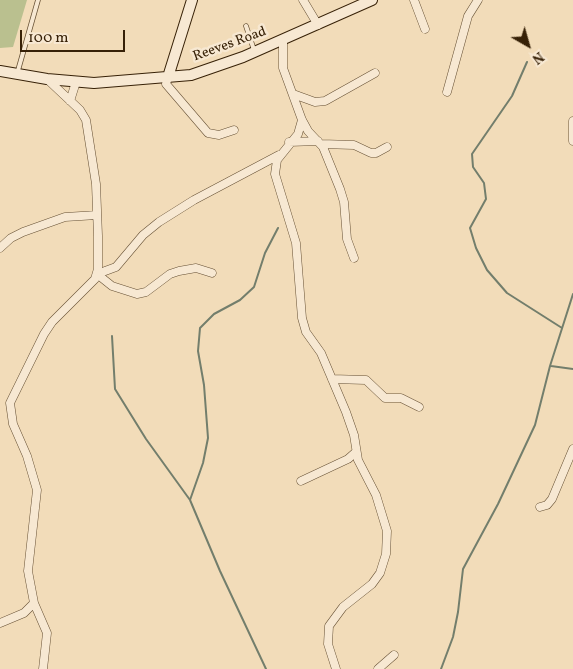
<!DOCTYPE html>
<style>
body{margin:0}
#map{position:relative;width:573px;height:669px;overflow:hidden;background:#f2dcb9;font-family:Vollkorn,serif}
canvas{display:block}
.north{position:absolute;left:503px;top:20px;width:50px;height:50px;-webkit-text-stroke:4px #f7e8d2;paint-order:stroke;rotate:142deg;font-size:14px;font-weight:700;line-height:20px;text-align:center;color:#372107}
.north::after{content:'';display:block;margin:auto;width:18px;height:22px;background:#372107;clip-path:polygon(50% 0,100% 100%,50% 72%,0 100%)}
.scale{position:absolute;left:20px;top:30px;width:105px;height:22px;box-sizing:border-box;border:2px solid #372107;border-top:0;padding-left:6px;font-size:15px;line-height:18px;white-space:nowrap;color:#372107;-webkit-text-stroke:4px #f7e8d2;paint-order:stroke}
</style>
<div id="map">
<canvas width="573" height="669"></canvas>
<div class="north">N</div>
<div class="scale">100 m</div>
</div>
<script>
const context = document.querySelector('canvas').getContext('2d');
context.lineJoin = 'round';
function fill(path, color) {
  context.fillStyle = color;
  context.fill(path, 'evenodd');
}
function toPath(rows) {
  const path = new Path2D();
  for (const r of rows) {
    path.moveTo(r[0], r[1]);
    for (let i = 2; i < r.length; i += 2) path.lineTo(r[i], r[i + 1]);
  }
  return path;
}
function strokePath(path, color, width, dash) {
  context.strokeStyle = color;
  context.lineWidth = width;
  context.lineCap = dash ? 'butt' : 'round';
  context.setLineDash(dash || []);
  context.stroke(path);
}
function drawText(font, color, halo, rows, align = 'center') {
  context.font = font + ' Vollkorn,serif';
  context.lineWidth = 5;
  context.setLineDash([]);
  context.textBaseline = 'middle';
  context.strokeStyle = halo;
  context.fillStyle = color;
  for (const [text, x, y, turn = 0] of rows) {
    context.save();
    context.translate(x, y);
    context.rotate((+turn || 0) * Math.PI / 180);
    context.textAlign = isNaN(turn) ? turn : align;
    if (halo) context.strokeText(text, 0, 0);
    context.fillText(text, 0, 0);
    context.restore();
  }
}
fill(toPath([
 [0,0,27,0,13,47,0,48]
]), '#bac08f');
strokePath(toPath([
 [527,62,512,96,472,154,473,167,484,183,486,199,470,228,476,248,487,270,507,293,562,328],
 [112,336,115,389,146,439,190,500,220,571,266,669],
 [551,366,573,369],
 [190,500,203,463,208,438,204,385,198,351,200,328,214,314,240,300,254,287,265,253,278,228],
 [441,669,453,637,458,612,463,569,498,504,535,425,550,366,573,294]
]), '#737e6c', 2);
const lane = toPath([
 [246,26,254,50],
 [17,74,38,0]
]);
const street = toPath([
 [303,0,318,25],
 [414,0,425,29],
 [283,40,283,68,302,120,308,131,323,147,340,189,344,202,347,239,354,258],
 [168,77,166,84,208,133,219,135,234,130],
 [447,92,468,16,478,0],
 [293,94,315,102,325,101,375,73],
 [70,101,76,82],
 [302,120,298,134,277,160,275,174,296,243,302,318,306,332,321,353,346,412,354,435,358,460,376,495,387,531,386,554,380,573,372,584,343,607,329,626,328,644,336,669],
 [573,121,573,141],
 [289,142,318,141],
 [321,144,354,145,371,153,376,153,387,147],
 [0,248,11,238,23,232,65,217,97,215],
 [97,274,116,267,143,235,159,222,194,200,279,155],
 [97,274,112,286,137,294,146,292,170,274,179,271,196,268,212,273],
 [332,379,366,380,385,398,401,398,419,407],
 [301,481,348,459,356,452],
 [540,507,547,505,552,499,573,449],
 [0,623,24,613,34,603],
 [43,669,47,633,34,603,28,571,37,490,27,456,13,424,10,403,44,334,52,322,95,279,98,269,98,236,96,184,86,120,80,110,47,79],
 [378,669,394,655]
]);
const secondary = toPath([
 [0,71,47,79,94,83,191,75,243,57,372,0],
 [168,77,192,0]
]);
strokePath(lane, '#665034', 5.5);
strokePath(street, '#665034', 9);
strokePath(secondary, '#372107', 12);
strokePath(lane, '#f7e8d2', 4);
strokePath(street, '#f7e8d2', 8);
strokePath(secondary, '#f7e8d2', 10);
drawText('14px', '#372107', '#f7e8d2', [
 ["Reeves Road",230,45,-20]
]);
</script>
